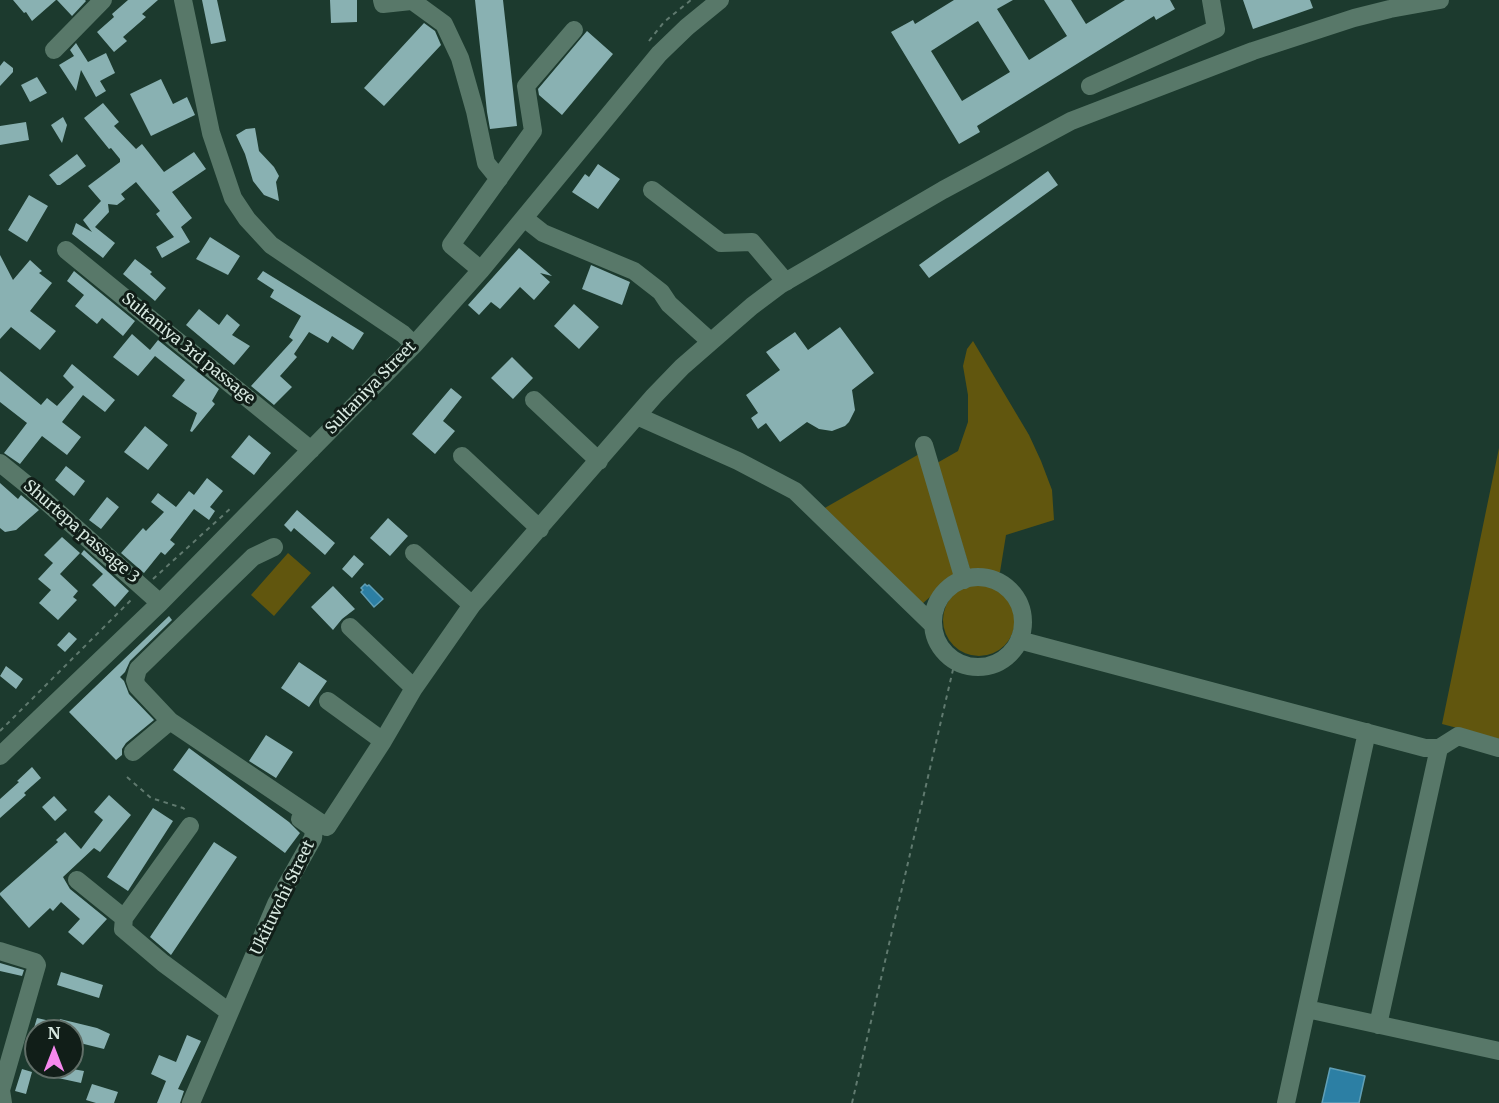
<!DOCTYPE html>
<meta charset="utf-8">
<style>
body{margin:0}
#map{position:relative;width:1499px;height:1103px;overflow:hidden;background:#1c3a2e;font-family:Merriweather,serif}
canvas{display:block}
.north{position:absolute;left:24px;top:1019px;width:60px;height:60px;box-sizing:border-box;background:#111e18;border:2px solid #616f68;border-radius:50%;rotate:0deg;font-size:16px;font-weight:700;line-height:24px;text-align:center;color:#d8e9e1}
.north::after{content:'';display:block;margin:auto;width:21px;height:27px;background:#f688ed;clip-path:polygon(50% 0,100% 100%,50% 72%,0 100%)}
</style>
<div id="map">
<canvas width="1499" height="1103"></canvas>
<div class="north">N</div>
</div>
<script>
const context = document.querySelector('canvas').getContext('2d');
context.lineJoin = 'round';
function fill(path, color) {
  context.fillStyle = color;
  context.fill(path, 'evenodd');
}
function toPath(rows) {
  const path = new Path2D();
  for (const r of rows) {
    if (r.length === 3) {
      path.moveTo(r[0] + r[2], r[1]);
      path.arc(r[0], r[1], r[2], 0, 2 * Math.PI);
      continue;
    }
    path.moveTo(r[0], r[1]);
    for (let i = 2; i < r.length; i += 2) path.lineTo(r[i], r[i + 1]);
  }
  return path;
}
function strokePath(path, color, width, dash) {
  context.strokeStyle = color;
  context.lineWidth = width;
  context.lineCap = dash ? 'butt' : 'round';
  context.setLineDash(dash || []);
  context.stroke(path);
}
function drawText(font, color, halo, rows, align = 'center') {
  context.font = font + ' Merriweather,serif';
  context.lineWidth = 6;
  context.setLineDash([]);
  context.textBaseline = 'middle';
  context.strokeStyle = halo;
  context.fillStyle = color;
  for (const [text, x, y, turn = 0] of rows) {
    context.save();
    context.translate(x, y);
    context.rotate((+turn || 0) * Math.PI / 180);
    context.textAlign = isNaN(turn) ? turn : align;
    if (halo) context.strokeText(text, 0, 0);
    context.fillText(text, 0, 0);
    context.restore();
  }
}
fill(toPath([
 [973,341,1029,435,1041,461,1052,490,1054,520,1006,535,1000,572,971,573,937,463,958,451,968,422,968,395,963,366,967,349],
 [1499,448,1499,739,1442,724],
 [921,453,955,575,922,604,823,509],
 [288,553,311,573,274,616,251,595],
 [979,620,36]
]), '#61560e');
const water = toPath([
 [365,584,367,586,369,585,383,599,374,607,361,592,363,590,361,588,365,584],
 [1330,1068,1365,1076,1359,1103,1322,1103,1330,1068]
]);
fill(water, '#2c7fa4');
strokePath(water, '#609fb6', 1.5);
fill(toPath([
 [13,0,56,0,32,21,26,12,24,13],
 [57,0,85,0,86,1,72,16],
 [128,0,158,0,142,14,146,17,123,37,127,41,114,52,97,32,114,17,112,14],
 [202,0,217,0,226,41,211,44],
 [330,0,357,0,357,22,331,23],
 [475,0,503,0,517,126,490,129,487,112],
 [954,0,1013,0,997,9,1029,60,1067,36,1044,0,1071,0,1086,24,1125,0,1170,0,1175,9,1156,20,1154,16,977,126,980,132,959,144,891,32,913,20,915,24],
 [978,21,1010,72,962,101,931,51],
 [1243,0,1310,0,1313,8,1253,29],
 [424,23,435,31,441,45,384,106,364,88],
 [587,31,613,54,562,115,539,95,538,89],
 [76,43,88,62,106,53,115,73,100,81,106,91,96,97,81,70,76,91,59,65,74,56,70,50],
 [4,61,13,68,13,72,0,86,0,66],
 [37,77,47,93,30,102,21,85],
 [161,79,173,104,187,97,195,115,151,136,130,94],
 [103,103,119,122,114,126,136,149,142,144,164,172,194,152,206,169,172,192,192,218,181,227,190,242,162,258,156,247,174,237,156,214,160,211,136,182,121,194,125,199,117,205,108,204,109,212,95,227,115,243,103,258,72,234,76,223,92,232,83,220,101,201,88,186,120,162,120,159,111,148,109,149,84,118],
 [63,117,67,125,62,143,51,125],
 [26,122,29,140,0,145,0,126],
 [255,128,259,151,274,167,279,176,276,182,279,201,264,195,253,181,245,154,236,135,246,129],
 [77,154,86,166,60,185,57,185,49,175],
 [598,164,620,179,598,209,572,192,585,174,589,177],
 [1048,171,1058,185,929,278,919,265],
 [29,195,48,206,27,242,8,230],
 [210,237,240,256,228,275,196,259],
 [519,248,552,276,540,273,550,282,534,300,520,287,500,309,491,302,479,315,468,305],
 [0,255,13,280,30,260,42,271,39,273,52,283,30,311,56,331,40,350,11,327,0,339],
 [135,259,152,272,150,274,166,288,155,301,123,274],
 [591,265,630,282,622,305,582,289],
 [74,271,135,321,123,336,102,318,97,324,75,306,84,295,67,281],
 [263,271,364,333,353,350,332,336,328,343,309,332,294,354,297,357,280,376,292,387,274,405,251,386,293,340,289,337,301,316,270,297,274,290,257,279],
 [574,304,599,327,579,349,554,326],
 [199,309,219,325,227,314,240,325,232,335,250,346,234,365,186,325],
 [840,327,874,373,852,390,855,410,849,422,845,426,832,431,819,429,807,422,780,442,766,423,758,429,751,418,758,413,746,395,780,370,766,352,795,332,808,350],
 [132,334,150,350,158,340,219,389,212,401,215,404,192,432,190,431,197,413,172,396,185,380,155,356,138,376,113,357],
 [512,357,533,378,513,399,491,378],
 [72,364,115,400,105,412,83,395,62,422,81,437,67,455,42,436,20,464,4,453,27,423,0,402,0,371,41,405,47,398,57,406,74,387,63,376],
 [451,388,462,397,443,421,455,431,435,454,412,434],
 [145,426,168,445,148,470,124,452],
 [249,435,271,453,254,475,231,457],
 [66,466,85,481,74,496,55,480],
 [207,478,223,491,210,507,215,511,209,520,194,509,170,540,175,544,165,555,161,552,144,573,121,553,143,528,146,531,164,512,151,502,158,493,176,507,189,491,194,495],
 [0,483,18,499,21,495,39,510,16,530,5,532,0,528],
 [107,497,119,507,101,529,89,520],
 [297,510,335,543,325,555,294,528,291,532,284,525],
 [388,518,408,536,390,556,370,538],
 [62,537,80,553,60,574,78,591,73,597,77,600,58,620,39,603,51,590,38,579,53,563,44,555],
 [84,550,129,591,115,607,92,585,103,574,81,554],
 [354,555,364,564,352,578,342,569],
 [333,586,355,609,342,619,333,630,311,607],
 [169,616,172,620,130,661,125,672,120,677,124,681,129,694,154,720,126,743,122,749,122,755,116,760,69,712],
 [69,632,77,639,65,652,57,645],
 [299,662,327,681,309,707,281,688],
 [6,666,23,679,16,689,0,676],
 [266,735,293,752,276,778,249,761],
 [189,748,289,822,300,833,285,853,173,770],
 [32,767,41,778,24,793,26,795,0,818,0,799,19,782,17,781],
 [109,795,131,815,100,852,94,848,63,877,70,889,107,919,83,945,68,932,80,919,61,902,53,911,50,908,29,928,0,895,0,893,58,842,56,840,65,832,81,849,103,820,94,812],
 [54,796,67,810,55,821,42,807],
 [153,808,173,821,128,891,107,877],
 [214,842,237,857,171,955,150,937],
 [0,963,24,970,22,976,0,971],
 [61,972,103,985,99,998,57,985],
 [37,1018,59,1023,60,1019,97,1028,110,1034,104,1049,72,1041,72,1031,33,1031],
 [187,1035,201,1041,178,1089,184,1091,180,1103,157,1103,166,1081,151,1074,159,1055,176,1062],
 [61,1067,84,1071,81,1083,58,1078],
 [22,1069,32,1072,26,1094,15,1091],
 [92,1084,118,1092,114,1103,96,1103,86,1100]
]), '#89b1b2');
strokePath(toPath([
 [649,41,664,22,691,0],
 [153,579,231,508],
 [0,731,132,599],
 [127,777,151,798,183,808,188,812],
 [852,1103,955,661]
]), '#607a6f', 2, [4.5, 4.5]);
strokePath(toPath([
 [183,0,211,133,233,198,247,219,271,245,403,334,414,345],
 [382,0,383,4,411,1],
 [411,0,444,24,460,58,475,111,486,163,499,179],
 [54,50,103,0],
 [1090,86,1216,29,1211,0],
 [652,190,721,243,752,242,786,282],
 [524,218,543,233,634,271,661,292,669,304,710,341],
 [66,250,311,450],
 [481,270,451,245,533,131,526,86,574,30],
 [534,400,599,461],
 [637,416,738,461,795,491,932,624],
 [924,445,964,580],
 [462,456,540,529],
 [0,463,31,488,160,603],
 [274,547,253,557,138,669,135,680,137,686,170,721,327,827,383,741,414,688,472,605,654,396,682,367,752,306,780,285,943,190,1071,121,1253,51,1354,18,1390,9,1440,0],
 [414,553,472,605],
 [978,622,45],
 [350,627,414,688],
 [1019,640,1425,748,1439,748,1458,736,1499,748],
 [328,701,383,741],
 [133,752,170,721],
 [0,756,160,603,414,345,481,270,659,54,687,27,720,0],
 [190,826,124,918,123,929,163,963,229,1012],
 [77,880,124,918],
 [0,951,35,962,37,965,1,1090,3,1103],
 [1307,1009,1499,1051],
 [1378,1025,1439,748],
 [191,1103,276,904,313,838,314,829,300,819],
 [1286,1103,1367,732]
]), '#587869', 18);
drawText('16px', '#d8e9e1', '#111e18', [
 ["Sultaniya 3rd passage",188,349,39],
 ["Sultаniya Street",371,388,-46],
 ["Shurtepa passage 3",81,532,41],
 ["Ukituvchi Street",283,898,-64]
]);
</script>
